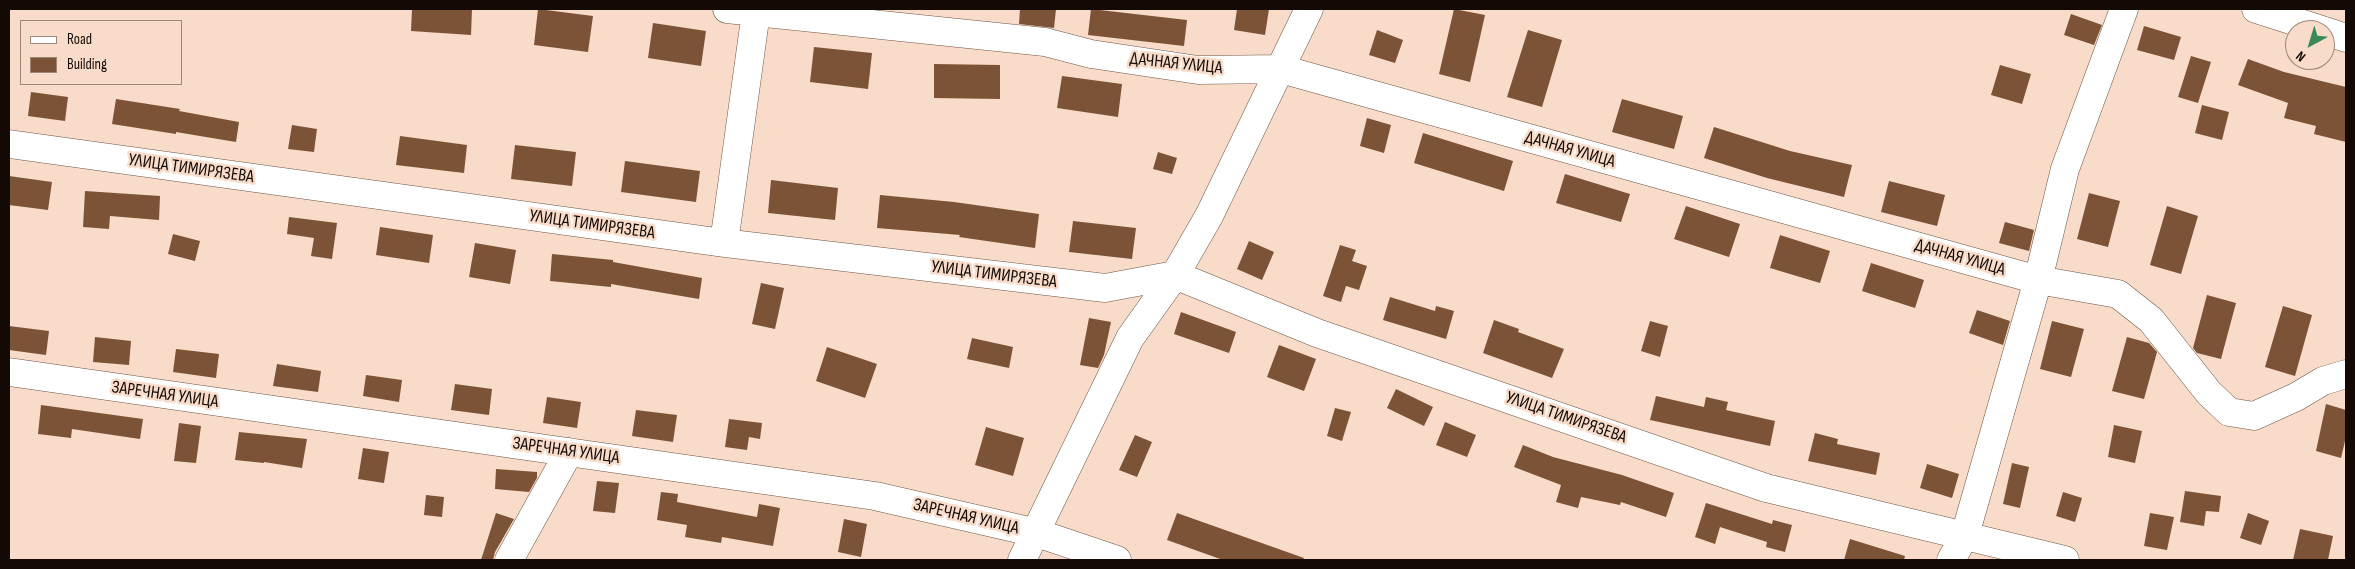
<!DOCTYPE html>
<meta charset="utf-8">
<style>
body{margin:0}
#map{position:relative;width:2355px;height:569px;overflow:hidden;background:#f8dbc9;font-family:"Sofia Sans Condensed",sans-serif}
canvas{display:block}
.frame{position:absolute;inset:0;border:10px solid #130a05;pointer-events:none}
.legend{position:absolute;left:20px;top:20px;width:162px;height:65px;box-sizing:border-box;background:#f8dbc9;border:1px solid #9c877b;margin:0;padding:6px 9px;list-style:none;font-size:15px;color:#130a05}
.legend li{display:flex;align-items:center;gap:10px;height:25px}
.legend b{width:25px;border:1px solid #9c877b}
.north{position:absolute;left:2285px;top:20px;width:50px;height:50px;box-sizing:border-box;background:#f8dbc9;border:1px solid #9c877b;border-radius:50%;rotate:219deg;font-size:14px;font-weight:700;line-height:20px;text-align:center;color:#130a05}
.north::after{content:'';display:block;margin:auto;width:18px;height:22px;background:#398959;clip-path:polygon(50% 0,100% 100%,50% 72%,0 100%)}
</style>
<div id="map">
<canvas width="2355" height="569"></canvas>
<div class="frame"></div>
<ul class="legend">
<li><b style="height:6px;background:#fff"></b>Road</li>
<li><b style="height:14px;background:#7d5337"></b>Building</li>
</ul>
<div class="north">N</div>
</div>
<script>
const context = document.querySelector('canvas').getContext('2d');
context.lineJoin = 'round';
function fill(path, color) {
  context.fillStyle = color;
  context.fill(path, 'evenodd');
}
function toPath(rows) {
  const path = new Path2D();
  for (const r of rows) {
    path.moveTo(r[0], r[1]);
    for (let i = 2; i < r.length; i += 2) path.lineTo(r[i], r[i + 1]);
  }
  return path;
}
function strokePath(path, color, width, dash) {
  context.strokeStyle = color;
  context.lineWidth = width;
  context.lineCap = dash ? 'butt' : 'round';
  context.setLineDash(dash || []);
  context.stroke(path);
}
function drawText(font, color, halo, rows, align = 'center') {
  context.font = font + ' "Sofia Sans Condensed",sans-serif';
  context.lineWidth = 5;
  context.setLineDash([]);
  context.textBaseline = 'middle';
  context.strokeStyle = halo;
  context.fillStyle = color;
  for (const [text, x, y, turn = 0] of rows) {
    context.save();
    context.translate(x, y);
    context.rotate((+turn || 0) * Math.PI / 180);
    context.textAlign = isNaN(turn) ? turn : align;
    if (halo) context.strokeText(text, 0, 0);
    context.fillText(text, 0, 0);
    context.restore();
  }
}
fill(toPath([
 [412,9,472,9,471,35,411,31],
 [538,9,593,16,588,52,534,45],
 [1020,9,1056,9,1054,28,1019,24],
 [1091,9,1187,20,1184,46,1088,35],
 [1237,9,1269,9,1265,35,1234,30],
 [1454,9,1485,15,1470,82,1439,74],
 [2071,14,2102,25,2094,45,2064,35],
 [653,23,706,31,701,66,648,58],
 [2144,26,2181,37,2174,60,2137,50],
 [1377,30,1403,40,1395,63,1369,55],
 [1528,30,1562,40,1542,107,1507,97],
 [814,47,872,53,868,89,810,82],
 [2191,56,2211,62,2198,103,2178,97],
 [2248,59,2284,72,2346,87,2346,142,2314,134,2316,126,2284,118,2288,103,2238,85],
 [934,64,1000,65,1000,99,934,98],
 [2000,65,2031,74,2022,104,1991,95],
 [1062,76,1122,84,1118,117,1057,108],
 [31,92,68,97,65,121,28,116],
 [116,99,180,109,179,111,239,122,236,142,176,132,176,134,112,124],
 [1622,99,1683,116,1674,149,1612,132],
 [2202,105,2229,112,2222,140,2195,133],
 [1367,118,1391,125,1384,153,1360,146],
 [292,125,317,129,314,152,288,149],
 [1714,127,1790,151,1852,165,1844,197,1767,178,1704,158],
 [1423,133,1513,161,1504,191,1414,163],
 [400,136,467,145,464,173,396,165],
 [515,145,576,152,572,186,511,179],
 [1158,152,1177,158,1172,174,1153,169],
 [625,161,700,171,696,202,621,192],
 [1565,174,1630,194,1621,222,1556,203],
 [9,176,52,182,48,210,9,205],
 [771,180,838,188,835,220,768,213],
 [1889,181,1945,195,1937,226,1881,212],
 [85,191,160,196,159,220,110,216,109,229,83,227],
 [2089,193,2120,201,2108,247,2077,239],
 [880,195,954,202,1039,214,1035,248,959,237,960,235,877,228],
 [1686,206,1740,224,1729,257,1674,239],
 [2167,206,2198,216,2181,274,2150,265],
 [289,217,337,223,332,259,311,256,314,238,287,234],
 [1073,221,1136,228,1132,259,1069,252],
 [2005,222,2034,230,2029,251,1999,243],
 [380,227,433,235,429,263,376,255],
 [173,234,200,241,195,261,168,254],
 [1780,235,1830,251,1820,283,1770,268],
 [1249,241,1274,252,1262,280,1237,269],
 [475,243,516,250,510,284,469,277],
 [1340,245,1356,250,1352,261,1367,266,1359,290,1346,286,1341,302,1323,296],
 [552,254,613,260,613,262,702,278,699,299,611,284,611,287,550,281],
 [1871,263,1924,280,1915,308,1862,291],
 [761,283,784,288,775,329,752,324],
 [2207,295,2236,303,2221,359,2197,353,2193,348],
 [1390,297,1435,311,1436,306,1454,311,1446,339,1383,320],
 [2283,306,2312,315,2295,376,2265,367],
 [1977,310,2010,321,2003,345,1969,333],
 [1181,312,1236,332,1229,353,1174,334],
 [1089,318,1111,322,1104,355,1098,368,1080,365],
 [1494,320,1519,329,1518,332,1564,349,1552,378,1483,353],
 [1650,321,1668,326,1660,357,1641,351],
 [2052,321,2084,329,2071,377,2040,369],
 [9,326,49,331,46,355,9,350],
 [95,337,131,341,129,365,93,362],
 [2127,337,2149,343,2157,352,2144,399,2112,391],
 [972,338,1013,347,1009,368,967,359],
 [1279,345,1316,359,1304,391,1267,377],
 [827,347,877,364,865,398,816,381],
 [176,349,219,354,216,378,173,372],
 [277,364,321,371,318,392,273,386],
 [366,375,402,380,399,402,363,396],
 [455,384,492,389,489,415,451,410],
 [1396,389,1433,407,1424,426,1387,408],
 [1656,396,1704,407,1706,397,1728,402,1726,410,1775,421,1770,446,1650,420],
 [547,397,581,402,577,428,543,423],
 [2326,404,2346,410,2346,437,2341,458,2316,451],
 [41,405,143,419,140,439,72,429,71,438,38,434],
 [1335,408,1351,412,1342,441,1327,436],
 [636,410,677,415,673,442,632,436],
 [729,419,762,423,760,439,749,437,747,450,725,447],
 [1445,422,1476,435,1467,457,1436,445],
 [179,423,201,426,196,463,174,461],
 [2114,425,2142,431,2135,463,2108,457],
 [986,427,1024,438,1013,476,975,465],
 [239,432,307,439,302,468,264,462,264,463,235,460],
 [1815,433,1838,439,1837,444,1880,453,1876,475,1808,461],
 [1135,435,1152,442,1137,477,1119,470],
 [1523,445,1553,457,1622,475,1674,493,1666,517,1621,502,1620,505,1581,497,1578,508,1556,502,1561,485,1514,467],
 [363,448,389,452,384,483,358,479],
 [2012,463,2029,467,2020,508,2003,504],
 [1927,464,1959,474,1952,498,1920,488],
 [496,469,537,472,537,478,529,492,495,489],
 [597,481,619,483,615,513,593,511],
 [2185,491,2221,496,2219,512,2206,511,2204,526,2180,522],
 [661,492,678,494,677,502,757,517,759,504,780,508,773,546,722,537,721,543,685,537,687,525,657,520],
 [2063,492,2082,498,2075,522,2056,516],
 [426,495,444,497,442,517,424,515],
 [1706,503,1772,524,1773,520,1792,525,1785,552,1766,547,1767,542,1720,527,1715,544,1695,537],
 [496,513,514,519,495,552,493,560,481,560],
 [1177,513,1304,558,1303,560,1223,560,1167,540],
 [2150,513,2174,517,2167,550,2144,546],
 [2248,513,2269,521,2261,545,2240,538],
 [844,519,867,524,861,557,838,552],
 [2300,529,2333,536,2328,560,2293,560],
 [1850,539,1905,556,1904,560,1844,560]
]), '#7d5337');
const minor = toPath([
 [727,9,1045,42,1091,54,1198,70,1281,69,2038,280,2118,294,2151,320,2209,393,2229,412,2254,416,2296,397,2323,381,2346,374],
 [2256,9,2322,30],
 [2325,31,2346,38],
 [9,144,724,243,1105,288,1175,275,1317,333,1766,488,2065,560],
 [724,243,756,12],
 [9,372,875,496,1037,533,1117,560],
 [509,560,569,452],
 [1022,560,1130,338,1175,275,1209,216,1309,9],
 [1951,560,1965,535,2038,280,2065,169,2124,9]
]);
strokePath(minor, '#6e5646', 29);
strokePath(minor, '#fff', 28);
drawText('18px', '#130a05', '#f8dbc9', [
 ["ДАЧНАЯ УЛИЦА",1176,64,6],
 ["ДАЧНАЯ УЛИЦА",1570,150,16],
 ["УЛИЦА ТИМИРЯЗЕВА",191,169,8],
 ["УЛИЦА ТИМИРЯЗЕВА",592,225,8],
 ["ДАЧНАЯ УЛИЦА",1960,258,16],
 ["УЛИЦА ТИМИРЯЗЕВА",994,275,7],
 ["ЗАРЕЧНАЯ УЛИЦА",165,395,8],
 ["УЛИЦА ТИМИРЯЗЕВА",1566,418,19],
 ["ЗАРЕЧНАЯ УЛИЦА",566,451,8],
 ["ЗАРЕЧНАЯ УЛИЦА",966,517,13]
]);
</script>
